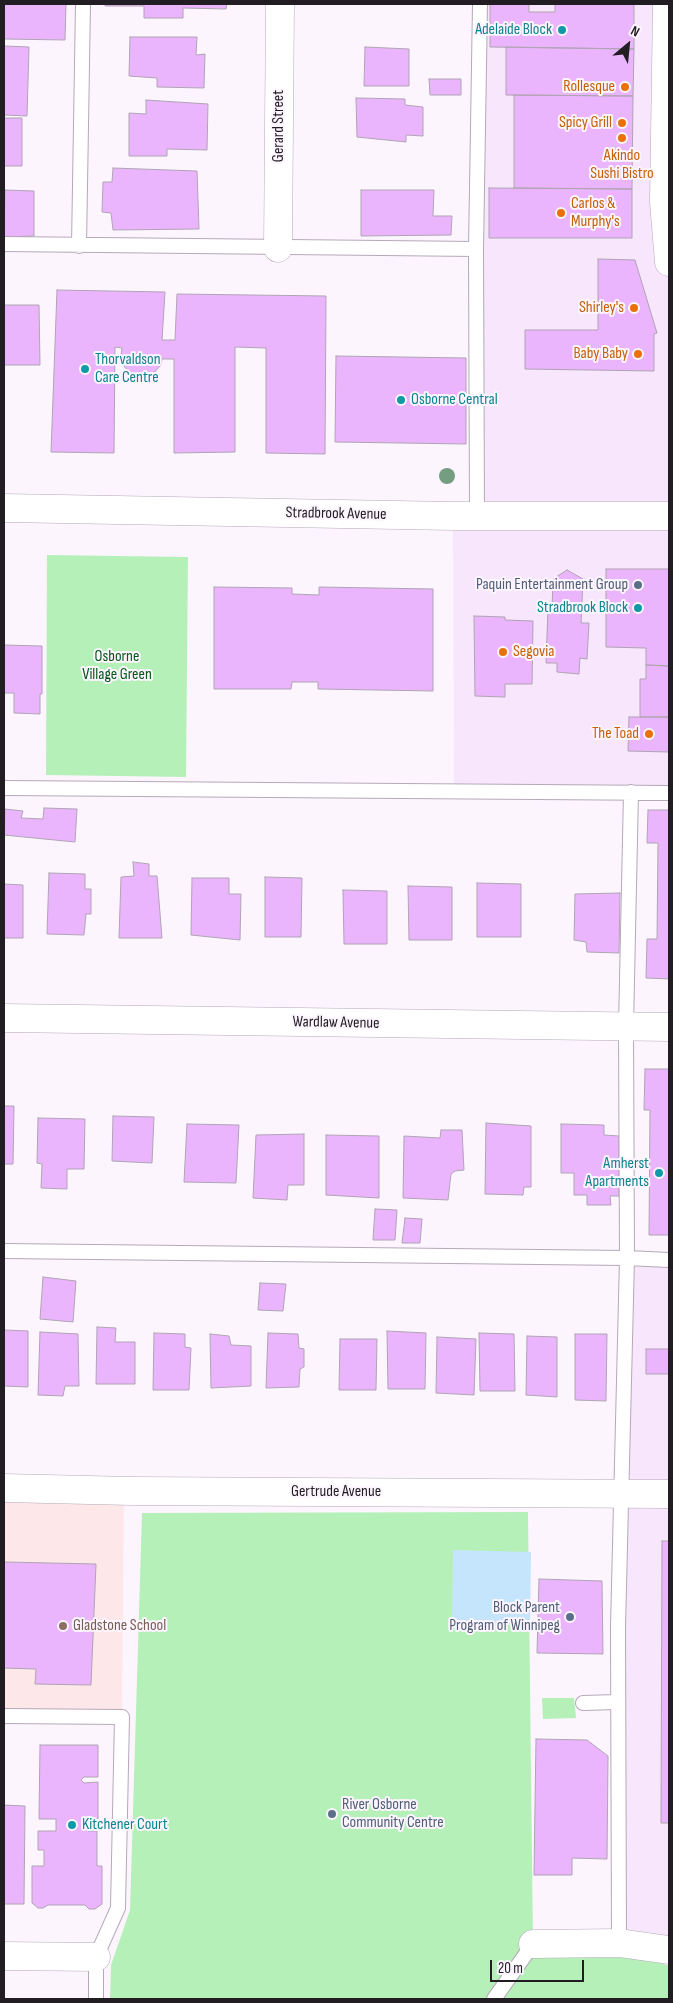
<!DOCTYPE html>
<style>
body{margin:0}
#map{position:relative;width:673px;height:2003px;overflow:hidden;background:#fcf5fe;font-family:"Sofia Sans Condensed",sans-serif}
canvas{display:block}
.frame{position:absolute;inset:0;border:5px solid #211d22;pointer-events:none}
.north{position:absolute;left:603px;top:20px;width:50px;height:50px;-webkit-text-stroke:4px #fcf5fe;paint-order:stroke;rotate:28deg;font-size:14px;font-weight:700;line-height:20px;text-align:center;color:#211d22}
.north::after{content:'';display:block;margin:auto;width:18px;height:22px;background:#211d22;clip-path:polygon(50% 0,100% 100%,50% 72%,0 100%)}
.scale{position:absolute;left:490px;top:1960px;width:94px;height:22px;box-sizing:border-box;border:2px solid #211d22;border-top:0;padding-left:6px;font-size:15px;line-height:18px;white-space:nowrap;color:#211d22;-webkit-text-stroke:4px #fcf5fe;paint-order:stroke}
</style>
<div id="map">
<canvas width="673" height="2003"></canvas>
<div class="frame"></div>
<div class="north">N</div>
<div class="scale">20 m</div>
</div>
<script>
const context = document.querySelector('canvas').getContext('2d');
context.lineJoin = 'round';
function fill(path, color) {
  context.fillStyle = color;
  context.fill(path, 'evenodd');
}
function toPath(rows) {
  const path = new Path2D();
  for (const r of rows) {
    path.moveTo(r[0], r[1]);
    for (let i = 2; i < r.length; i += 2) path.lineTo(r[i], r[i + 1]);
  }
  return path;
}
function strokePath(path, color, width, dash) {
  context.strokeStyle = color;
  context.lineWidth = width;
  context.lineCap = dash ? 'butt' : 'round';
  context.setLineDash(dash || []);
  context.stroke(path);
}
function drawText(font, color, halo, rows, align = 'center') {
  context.font = font + ' "Sofia Sans Condensed",sans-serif';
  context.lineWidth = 4;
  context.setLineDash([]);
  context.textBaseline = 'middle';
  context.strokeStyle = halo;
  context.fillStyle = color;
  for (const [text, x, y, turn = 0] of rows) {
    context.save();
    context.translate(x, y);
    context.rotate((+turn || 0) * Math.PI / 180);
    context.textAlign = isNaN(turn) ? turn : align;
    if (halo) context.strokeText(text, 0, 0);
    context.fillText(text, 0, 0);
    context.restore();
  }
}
fill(toPath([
 [480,4,669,4,669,793,454,791,453,516,476,516],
 [627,1258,669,1260,669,1494,620,1494],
 [621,1494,669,1495,669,1950,619,1943]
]), '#f7e6fc');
fill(toPath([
 [4,1488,124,1491,122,1717,4,1716]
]), '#fde7e9');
fill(toPath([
 [47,555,188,557,186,777,46,775],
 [528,1512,533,1944,659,1962,669,1966,669,1999,110,1999,111,1965,130,1910,142,1513],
 [542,1698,574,1698,576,1718,543,1719]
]), '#b6f0b9');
fill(toPath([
 [453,1550,531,1552,530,1624,452,1623]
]), '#c4e5fb');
const building = toPath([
 [4,4,66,4,65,40,4,39,4,4],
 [105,4,227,4,226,9,183,8,183,18,144,18,144,6,105,6,105,4],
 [490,4,529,4,529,12,555,12,555,4,634,4,634,49,490,47,490,4],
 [130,37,197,37,196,55,205,54,204,88,157,87,157,78,129,76,130,37],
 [4,46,29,47,27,116,4,115,4,46],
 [365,47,409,49,409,86,364,86,365,47],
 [506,47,634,49,633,96,506,95,506,47],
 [429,79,461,79,461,95,430,95,429,79],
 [514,95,633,96,632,189,514,188,514,95],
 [356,98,405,99,405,105,423,107,423,136,406,135,406,142,357,137,356,98],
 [146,100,208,104,207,150,167,149,167,156,129,156,129,113,146,114,146,100],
 [4,118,22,118,22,166,4,166,4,118],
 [113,168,197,171,199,229,113,230,111,213,102,212,103,182,112,182,113,168],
 [489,188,632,189,632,238,489,238,489,188],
 [5,190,34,191,34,236,4,237,5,190],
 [361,190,434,190,433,216,452,216,451,235,361,236,361,190],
 [598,259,635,260,657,333,654,334,654,371,525,369,525,330,598,330,598,259],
 [57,290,165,292,162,340,175,340,177,294,326,296,325,454,266,453,266,348,235,347,235,452,174,453,174,359,162,359,161,365,152,375,131,374,120,362,122,348,115,347,114,453,51,452,57,290],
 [4,305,39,305,40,365,4,365,4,305],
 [336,356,466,358,466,444,335,442,336,356],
 [606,569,669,569,669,666,646,665,646,648,606,647,606,569],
 [567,570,583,579,581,623,589,623,587,659,580,658,579,674,557,672,557,663,546,663,548,609,552,610,553,579,567,570],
 [214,587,292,588,292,594,319,595,319,587,433,589,433,691,318,689,318,682,292,682,291,689,214,689,214,587],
 [474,616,505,617,505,620,533,621,532,684,505,684,505,697,475,696,474,616],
 [4,645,42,646,42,694,40,694,40,714,14,713,14,693,4,693,4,645],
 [646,665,669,666,669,717,640,717,640,679,646,679,646,665],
 [629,717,669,717,669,752,628,751,629,717],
 [44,808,77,809,75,842,4,835,5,809,23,811,21,818,43,819,44,808],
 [648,810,669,810,669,979,646,978,647,939,657,939,658,843,647,843,648,810],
 [133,862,149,864,149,876,157,876,162,938,119,938,121,877,134,876,133,862],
 [49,873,85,874,85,889,91,889,91,914,86,914,84,935,47,934,49,873],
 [265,877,302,878,301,937,265,937,265,877],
 [192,878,229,878,229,894,241,894,240,940,191,935,192,878],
 [477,883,521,884,521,937,477,937,477,883],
 [4,884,23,885,23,938,4,938,4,884],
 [408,886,452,887,452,940,409,940,408,886],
 [343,890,387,891,387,944,344,944,343,890],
 [620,893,619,953,587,952,586,942,574,940,575,894,620,893],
 [645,1069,669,1069,669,1235,649,1235,650,1110,644,1110,645,1069],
 [4,1106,14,1106,13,1164,4,1164,4,1106],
 [113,1116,154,1117,152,1163,112,1161,113,1116],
 [38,1118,85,1119,84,1169,67,1169,67,1189,41,1188,42,1164,37,1163,38,1118],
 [486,1123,531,1126,531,1187,524,1187,523,1195,485,1194,486,1123],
 [187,1124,239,1125,236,1183,184,1182,187,1124],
 [561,1124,604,1125,604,1135,619,1136,619,1196,610,1196,611,1205,587,1205,587,1195,574,1195,574,1173,561,1173,561,1124],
 [441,1130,462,1130,464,1170,455,1171,451,1174,448,1200,403,1198,404,1136,440,1138,441,1130],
 [304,1134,304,1185,288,1185,287,1200,253,1198,256,1135,304,1134],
 [326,1135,379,1136,379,1198,326,1195,326,1135],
 [375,1209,397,1210,395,1240,373,1240,375,1209],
 [405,1218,422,1219,420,1243,402,1243,405,1218],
 [43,1277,76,1281,73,1322,40,1319,43,1277],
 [260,1283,286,1284,283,1311,258,1310,260,1283],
 [97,1327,116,1328,115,1342,135,1342,135,1384,96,1384,97,1327],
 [4,1330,28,1331,28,1387,4,1386,4,1330],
 [387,1331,426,1333,425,1389,388,1389,387,1331],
 [40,1332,78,1334,79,1386,65,1386,63,1396,38,1395,40,1332],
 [154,1333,185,1334,185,1347,191,1348,189,1390,153,1390,154,1333],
 [268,1333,298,1334,299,1348,304,1349,304,1367,300,1369,299,1387,266,1388,268,1333],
 [479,1333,514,1334,515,1391,480,1391,479,1333],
 [210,1334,229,1336,231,1345,251,1346,251,1386,211,1388,210,1334],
 [575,1334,607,1334,606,1401,575,1400,575,1334],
 [527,1336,557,1337,557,1397,526,1395,527,1336],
 [437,1337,476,1339,474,1395,436,1393,437,1337],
 [340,1339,377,1339,376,1390,339,1390,340,1339],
 [646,1349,669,1349,669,1374,646,1374,646,1349],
 [662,1541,669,1541,669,1823,661,1823,662,1541],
 [4,1562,96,1564,91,1685,35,1684,36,1669,4,1668,4,1562],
 [539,1579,602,1581,603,1654,537,1653,539,1579],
 [536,1739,587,1740,608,1756,607,1859,572,1858,572,1875,534,1875,536,1739],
 [40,1745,98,1745,98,1777,84,1777,81,1780,84,1783,98,1782,98,1819,89,1819,88,1831,97,1831,97,1866,102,1866,102,1904,95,1909,89,1909,85,1905,48,1905,43,1908,38,1908,32,1903,32,1866,44,1866,44,1850,38,1850,38,1831,56,1831,56,1819,39,1819,40,1745],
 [4,1805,25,1806,24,1904,4,1904,4,1805]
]);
fill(building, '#ebb5fd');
strokePath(building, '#afa4b3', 1);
const service = toPath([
 [4,244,476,249],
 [79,246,83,4],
 [477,516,476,249,480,4],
 [4,788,669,793],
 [4,1251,627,1258,669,1260],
 [583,1703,617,1702],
 [4,1716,122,1717,118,1908,96,1957,96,1999],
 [619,1943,618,1627,627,1258,626,1027,631,792],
 [494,1999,533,1944]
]);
const minor = toPath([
 [278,248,280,4],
 [4,1018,669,1027],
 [4,1488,132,1491,669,1494],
 [533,1944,619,1943,669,1950],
 [4,1956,96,1957]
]);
const tertiary = toPath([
 [4,508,453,516,669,516]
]);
const secondary = toPath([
 [667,4,664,202,669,262]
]);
strokePath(service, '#b5a9b8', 16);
strokePath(minor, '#b5a9b8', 29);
strokePath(tertiary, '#b5a9b8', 29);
strokePath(secondary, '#b5a9b8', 29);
strokePath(service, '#fff', 14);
strokePath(minor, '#fff', 28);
strokePath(tertiary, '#fff', 28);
strokePath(secondary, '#fff', 28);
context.fillStyle = '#759d81';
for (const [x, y] of [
 [447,476]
]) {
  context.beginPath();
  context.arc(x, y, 8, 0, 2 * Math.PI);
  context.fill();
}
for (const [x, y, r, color] of [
 [562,30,5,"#0f9aa8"],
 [625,87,5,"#e8710a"],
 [622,123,5,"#e8710a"],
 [622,138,5,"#e8710a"],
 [561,213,5,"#e8710a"],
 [634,308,5,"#e8710a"],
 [638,354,5,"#e8710a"],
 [85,369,5,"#0f9aa8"],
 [401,400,5,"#0f9aa8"],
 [638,585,5,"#5c6f8a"],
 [638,608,5,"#0f9aa8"],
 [503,652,5,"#e8710a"],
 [649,734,5,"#e8710a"],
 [659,1173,5,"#0f9aa8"],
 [570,1617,5,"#5c6f8a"],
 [63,1626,5,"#8d6e63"],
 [332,1814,5,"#5c6f8a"],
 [72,1825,5,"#0f9aa8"]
]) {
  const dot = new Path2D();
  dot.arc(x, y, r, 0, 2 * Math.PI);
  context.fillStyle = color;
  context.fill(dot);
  strokePath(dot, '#fcf5fe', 2);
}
drawText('16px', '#0d838f', '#fcf5fe', [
 ["Adelaide Block",552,30],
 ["Thorvaldson",95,360,"left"],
 ["Care Centre",95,378,"left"],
 ["Osborne Central",411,400,"left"],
 ["Stradbrook Block",628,608],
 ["Amherst",649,1164],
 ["Apartments",649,1182],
 ["Kitchener Court",82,1825,"left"]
], 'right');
drawText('16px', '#c56008', '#fcf5fe', [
 ["Rollesque",615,87],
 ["Spicy Grill",612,123],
 ["Akindo",622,156,"center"],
 ["Sushi Bistro",622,174,"center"],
 ["Carlos &",571,204,"left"],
 ["Murphy's",571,222,"left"],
 ["Shirley's",624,308],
 ["Baby Baby",628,354],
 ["Segovia",513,652,"left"],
 ["The Toad",639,734]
], 'right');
drawText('16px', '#211d22', '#fcf5fe', [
 ["Gerard Street",279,126,-90],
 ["Stradbrook Avenue",336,514,1],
 ["Wardlaw Avenue",336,1023,1],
 ["Gertrude Avenue",336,1492]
]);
drawText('16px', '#4e5e75', '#fcf5fe', [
 ["Paquin Entertainment Group",628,585],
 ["Block Parent",560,1608],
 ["Program of Winnipeg",560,1626],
 ["River Osborne",342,1805,"left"],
 ["Community Centre",342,1823,"left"]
], 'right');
drawText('16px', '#06551a', '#fcf5fe', [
 ["Osborne",117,657],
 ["Village Green",117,675]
]);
drawText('16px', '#785e54', '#fcf5fe', [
 ["Gladstone School",73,1626]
], 'left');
</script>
